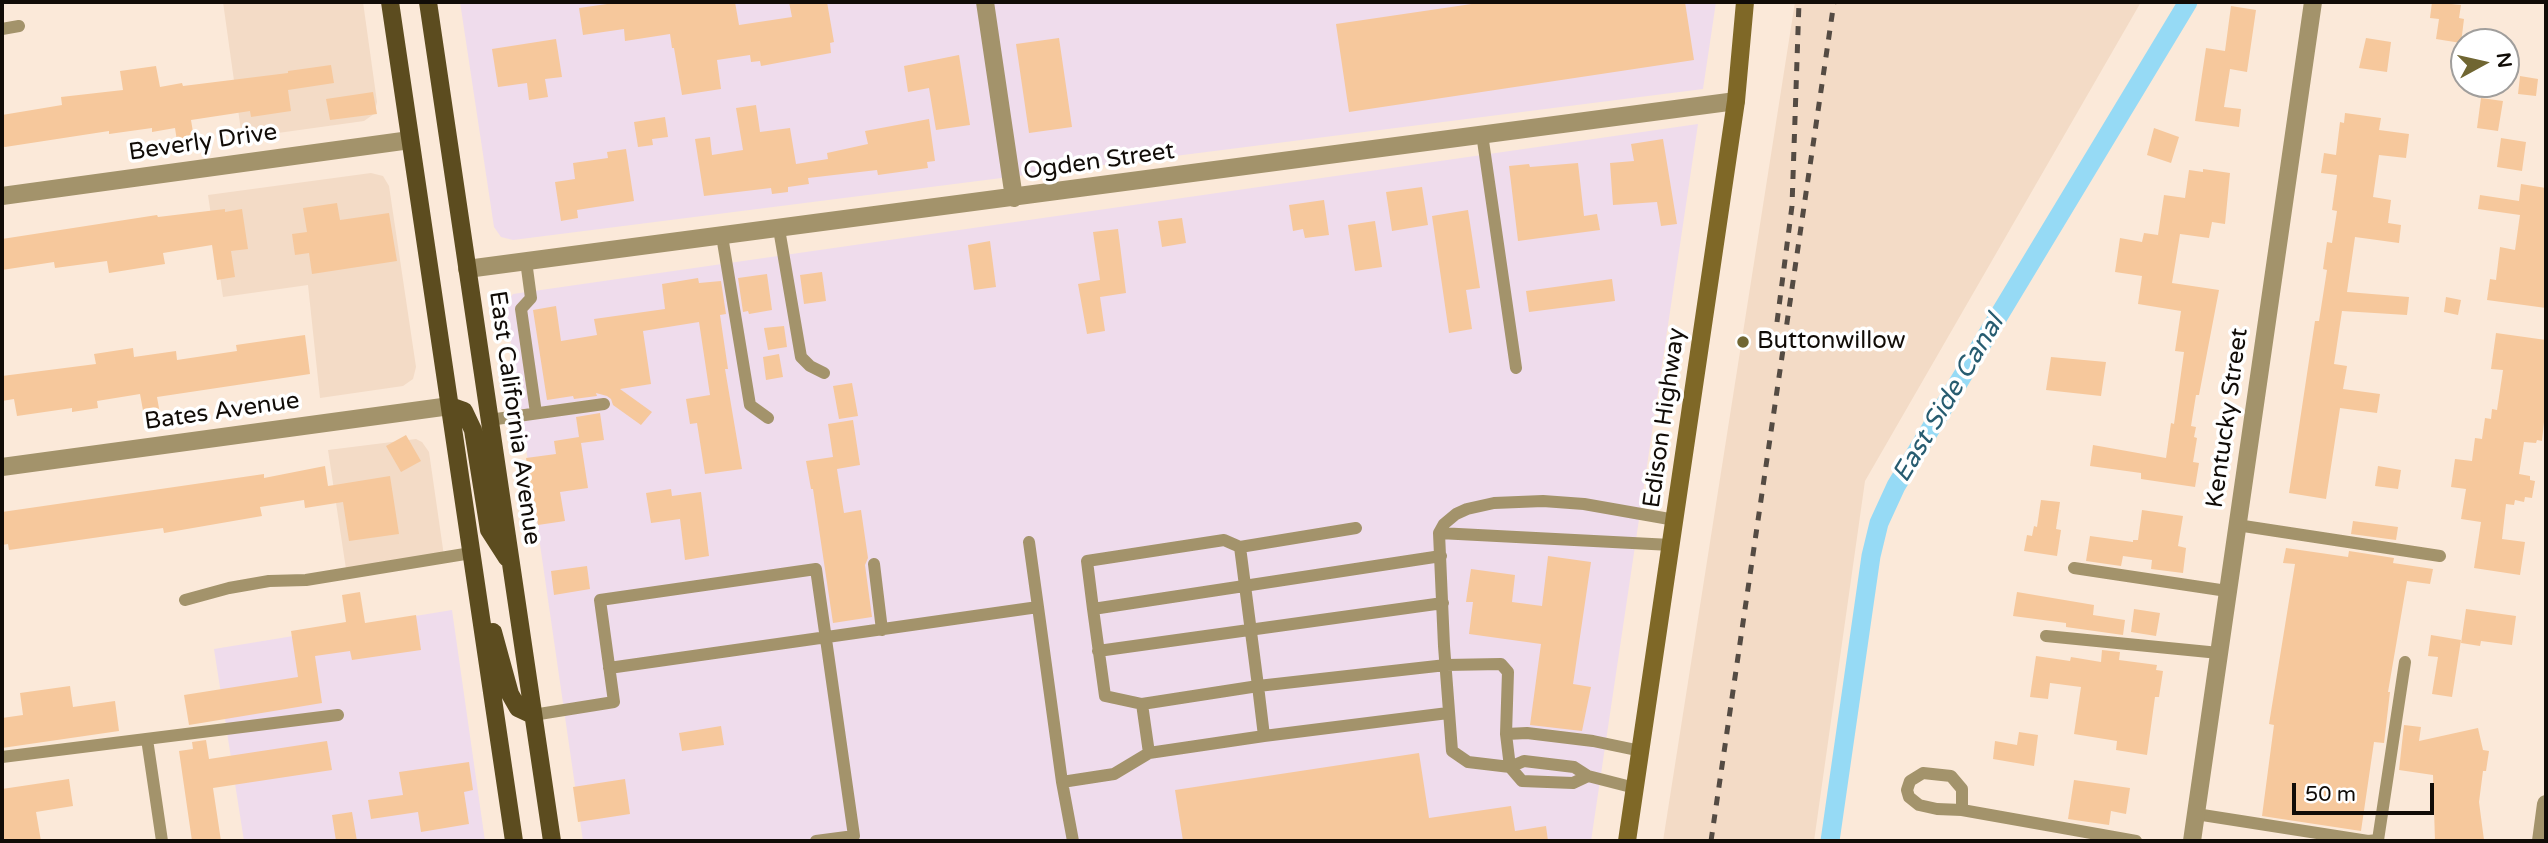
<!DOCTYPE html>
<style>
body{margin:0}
#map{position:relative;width:2548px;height:843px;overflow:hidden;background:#fbe9d9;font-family:"Varela Round",sans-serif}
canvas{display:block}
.frame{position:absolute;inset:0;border:4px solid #110c07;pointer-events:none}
.north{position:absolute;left:2450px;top:28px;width:70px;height:70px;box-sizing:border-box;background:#fff;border:2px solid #a09e9c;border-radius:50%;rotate:82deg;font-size:19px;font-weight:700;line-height:28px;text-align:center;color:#110c07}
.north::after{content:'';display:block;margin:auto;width:24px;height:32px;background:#706632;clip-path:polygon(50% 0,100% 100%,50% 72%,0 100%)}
.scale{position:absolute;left:2292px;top:783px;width:142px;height:32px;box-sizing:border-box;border:4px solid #110c07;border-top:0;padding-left:9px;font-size:21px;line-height:24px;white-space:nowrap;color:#110c07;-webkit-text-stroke:5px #fff;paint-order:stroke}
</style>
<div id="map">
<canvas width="2548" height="843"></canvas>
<div class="frame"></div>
<div class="north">N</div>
<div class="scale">50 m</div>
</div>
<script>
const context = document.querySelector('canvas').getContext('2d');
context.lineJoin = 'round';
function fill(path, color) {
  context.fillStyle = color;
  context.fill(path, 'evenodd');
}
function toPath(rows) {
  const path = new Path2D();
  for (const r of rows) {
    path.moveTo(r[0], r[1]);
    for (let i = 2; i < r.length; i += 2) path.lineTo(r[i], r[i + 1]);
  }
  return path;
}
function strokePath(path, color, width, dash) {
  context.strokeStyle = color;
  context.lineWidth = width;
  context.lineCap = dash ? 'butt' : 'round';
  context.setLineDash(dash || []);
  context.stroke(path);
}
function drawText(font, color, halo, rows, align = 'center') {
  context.font = font + ' "Varela Round",sans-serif';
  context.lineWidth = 7;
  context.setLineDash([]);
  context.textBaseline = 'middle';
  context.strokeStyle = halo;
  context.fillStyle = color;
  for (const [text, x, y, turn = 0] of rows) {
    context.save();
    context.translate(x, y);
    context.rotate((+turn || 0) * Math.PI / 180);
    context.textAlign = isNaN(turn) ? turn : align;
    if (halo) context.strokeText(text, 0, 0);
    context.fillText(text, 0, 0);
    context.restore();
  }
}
fill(toPath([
 [223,2,363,2,377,102,374,114,364,121,242,138],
 [1795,2,2141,2,1865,481,1814,841,1663,841],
 [371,173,383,176,389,186,416,367,413,379,403,386,320,398,308,285,223,297,208,195],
 [416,439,422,442,429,452,444,556,346,569,328,450]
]), '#f3dbc6');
fill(toPath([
 [460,2,1716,2,1703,89,513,240,501,237,494,227],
 [1698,124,1591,841,583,841,506,310,506,304,513,294],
 [452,610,485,841,244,841,214,649]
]), '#efdcec');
strokePath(toPath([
 [1830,841,1871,556,1879,523,1896,486,2188,2]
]), '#96daf5', 19);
fill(toPath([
 [621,2,735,2,739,25,792,17,789,2,827,2,834,42,830,43,831,53,761,66,760,61,751,62,750,55,717,60,721,89,682,95,674,48,672,48,670,34,625,41,624,29,583,35,579,8],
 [1485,2,1685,2,1694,60,1349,112,1336,24],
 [2432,2,2461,5,2459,18,2464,19,2461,43,2436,39,2439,19,2430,18],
 [2231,6,2256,10,2247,72,2230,69,2224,107,2241,109,2239,127,2195,121,2206,48,2225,51],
 [1059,38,1072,127,1029,133,1016,44],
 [2366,38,2391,42,2387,72,2359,68],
 [556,39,562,77,545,79,548,97,529,100,527,83,498,87,492,49],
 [959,55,970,125,936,130,929,88,908,92,904,66],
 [331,65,334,83,288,90,291,111,251,117,250,111,191,120,194,138,177,141,175,128,152,132,152,128,109,134,109,131,5,147,2,146,2,115,62,105,61,97,123,90,120,71,156,66,160,87,182,83,183,86,288,73,288,71],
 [2520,76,2538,79,2536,96,2518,94],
 [373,92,377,114,330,120,326,99],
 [2481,98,2503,101,2498,131,2477,128],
 [756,105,760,132,790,128,796,164,828,159,827,153,868,144,865,131,929,119,935,161,927,162,928,168,878,175,877,170,808,178,809,184,788,187,788,192,772,194,771,188,704,196,695,139,710,137,712,155,743,150,736,108],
 [2345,113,2381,118,2379,130,2409,134,2406,158,2379,155,2373,197,2391,200,2388,223,2401,225,2399,243,2355,237,2347,292,2409,297,2407,315,2342,311,2334,364,2347,366,2343,389,2380,394,2377,413,2340,408,2326,499,2289,493,2315,321,2319,321,2327,270,2323,269,2327,242,2332,243,2337,211,2332,210,2337,175,2321,173,2324,153,2336,155,2340,122,2344,123],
 [665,117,668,137,652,139,653,145,638,147,634,122],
 [2154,128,2179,137,2171,163,2147,155],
 [2501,138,2526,142,2522,171,2497,167],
 [1663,139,1677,224,1661,226,1657,202,1613,205,1610,163,1634,161,1631,144],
 [626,149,634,201,577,210,578,218,561,221,555,182,575,179,573,163,608,158,607,152],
 [1578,163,1584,216,1597,214,1600,230,1518,241,1509,166,1529,164,1530,167],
 [2203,169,2230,173,2225,224,2212,222,2209,238,2180,234,2172,283,2219,290,2199,395,2196,395,2191,426,2196,427,2194,437,2197,438,2193,462,2199,463,2195,487,2141,479,2141,473,2090,466,2093,445,2166,458,2171,423,2174,424,2184,352,2175,351,2181,311,2138,304,2142,276,2115,272,2120,238,2142,242,2144,233,2158,235,2164,195,2185,198,2189,170,2203,172],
 [2521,184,2546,188,2546,308,2487,300,2490,279,2496,280,2500,247,2515,250,2520,215,2478,209,2480,195,2519,201],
 [1422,187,1428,225,1392,231,1386,192],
 [1324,200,1329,235,1305,238,1303,229,1293,231,1289,205],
 [337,203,340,220,389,213,397,261,312,274,309,253,295,255,292,234,307,232,303,208],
 [225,209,225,212,242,209,248,249,231,251,235,277,217,280,212,245,163,253,165,264,109,273,107,261,55,268,54,262,2,270,2,239,157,215,158,217],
 [1468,210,1480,288,1466,290,1472,329,1449,333,1432,216],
 [1182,218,1186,243,1162,247,1158,221],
 [1375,221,1382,267,1355,271,1348,225],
 [1118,229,1126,293,1100,297,1105,331,1087,334,1078,284,1100,280,1093,232],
 [990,241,996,287,974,290,968,245],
 [822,272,826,301,804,304,800,275],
 [767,274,772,310,749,314,748,311,743,312,738,278],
 [698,278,699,283,721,281,726,314,720,315,728,369,725,369,742,469,705,474,697,423,690,424,686,399,710,395,699,322,643,331,651,384,620,389,652,412,641,425,613,405,611,399,607,396,596,393,597,396,574,399,573,396,547,400,533,310,556,306,561,341,597,335,594,319,665,309,662,284],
 [1612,279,1615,301,1529,312,1526,291],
 [2446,297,2461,300,2458,315,2444,312],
 [784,326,787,347,768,350,764,328],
 [2496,333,2546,340,2546,403,2542,441,2537,440,2536,443,2524,442,2519,474,2530,476,2530,480,2535,481,2532,498,2525,497,2524,502,2515,500,2514,505,2506,504,2502,539,2525,542,2520,575,2474,568,2481,522,2461,519,2466,489,2451,487,2455,459,2472,461,2475,438,2482,439,2485,418,2491,419,2492,409,2497,410,2503,370,2491,369],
 [305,335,310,374,157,397,160,414,144,416,140,394,97,401,98,408,72,412,72,408,17,416,14,399,2,401,2,376,96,364,94,354,133,348,134,357,176,351,177,360,237,351,236,345],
 [779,354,783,377,766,380,763,357],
 [2051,357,2106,362,2101,396,2046,390],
 [852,383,858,416,839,419,833,386],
 [600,413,604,440,581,443,588,488,560,492,565,521,538,525,526,458,556,454,554,441,579,437,576,417],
 [853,420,860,465,837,469,844,513,861,510,868,558,865,565,872,617,833,623,813,489,811,489,806,461,833,457,828,424],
 [406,435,421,461,401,472,386,446],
 [325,466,328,486,390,476,399,534,349,541,343,502,305,508,304,500,260,507,262,516,164,533,163,528,9,550,8,544,2,545,2,512,264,474,264,478],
 [2378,466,2401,470,2398,489,2375,486],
 [671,489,672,496,701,492,709,556,685,560,680,519,651,523,646,493],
 [2041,500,2060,502,2056,529,2061,530,2057,556,2024,551,2027,535,2032,536,2034,526,2037,527],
 [2142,510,2183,516,2178,546,2186,548,2183,573,2151,569,2152,560,2123,556,2121,566,2086,561,2090,536,2133,542,2133,540,2138,540],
 [2353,521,2398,527,2396,540,2351,534],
 [2286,548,2348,557,2349,551,2394,558,2393,563,2433,569,2430,584,2407,581,2388,692,2390,692,2384,743,2374,742,2361,831,2262,816,2274,725,2269,724,2295,564,2283,563],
 [1548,556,1591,562,1573,684,1591,687,1582,731,1530,725,1541,644,1469,634,1473,602,1466,602,1471,569,1515,575,1512,602,1542,606],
 [587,566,590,589,554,595,551,571],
 [360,592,365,623,416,615,421,650,352,660,350,651,315,656,322,703,189,725,184,695,298,677,291,631,346,622,342,595],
 [2017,592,2094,605,2093,615,2125,620,2123,635,2066,627,2066,623,2013,616],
 [2134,609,2160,613,2156,636,2131,632],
 [2466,609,2516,616,2512,645,2481,641,2480,646,2461,643],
 [2431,635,2461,640,2452,697,2432,694,2438,657,2428,656],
 [2102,650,2120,652,2119,660,2157,665,2156,670,2163,671,2159,697,2155,697,2147,755,2116,750,2117,741,2074,734,2081,687,2050,683,2048,699,2030,697,2036,656,2070,661,2071,657,2101,662],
 [70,686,73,707,115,701,119,731,2,748,2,718,23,715,20,693],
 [2404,725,2421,727,2419,741,2478,728,2483,750,2489,751,2486,771,2483,771,2479,802,2484,840,2435,841,2433,775,2399,770],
 [721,726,724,745,682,751,679,733],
 [2019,732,2038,735,2034,766,1993,759,1995,741,2017,745],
 [206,740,209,759,327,741,332,770,213,788,221,841,192,841,179,751,193,749,192,742],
 [1419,753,1429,818,1511,806,1515,831,1546,826,1548,841,1183,841,1175,790],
 [469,762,473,790,464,792,469,824,421,832,418,812,371,819,368,800,403,795,399,772],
 [69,779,73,806,36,812,41,841,4,841,2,789],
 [625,779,630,814,578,822,573,787],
 [2074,780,2130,788,2126,814,2111,811,2109,825,2068,819],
 [352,812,357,841,336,841,332,815]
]), '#f6c89c');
strokePath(toPath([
 [2,29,19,26],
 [1482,134,1516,368],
 [779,229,801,357,810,366,824,373],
 [722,236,750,405,768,418],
 [526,261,531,298,521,309,536,413],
 [489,420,604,404],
 [2237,525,2440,556],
 [1439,533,1671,545],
 [1029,542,1038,607],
 [1240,547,1356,528],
 [874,564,882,630],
 [2074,568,2227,591],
 [185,600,229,588,269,581,306,580,471,553],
 [1093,609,1087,561,1224,540,1240,547,1258,686,1446,665,1501,664,1508,672,1506,734,1510,767,1522,781,1573,783,1588,776],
 [2046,636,2219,653],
 [1098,651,1443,603],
 [609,668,1038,607,1062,782,1073,841],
 [1142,704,1149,753],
 [533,715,614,702,600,600,816,569,854,836,816,841],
 [1506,734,1527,733,1593,741,1641,751],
 [1264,736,1258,686,1142,704,1105,696,1093,609,1441,556],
 [147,739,162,841],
 [2,757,338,715],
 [1062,782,1114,774,1149,753,1264,736,1448,713],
 [1635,788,1588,776,1574,767,1524,761,1510,767,1468,762,1452,751,1444,646,1439,533,1444,524,1456,514,1467,509,1494,503,1543,501,1584,504,1675,520],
 [1962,810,1962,789,1951,776,1923,773,1910,781,1907,790,1909,797,1919,805,1937,809,1962,810,2136,841],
 [2196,814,2368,841,2378,840,2405,662]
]), '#a3936b', 12);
strokePath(toPath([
 [985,2,1014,198],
 [2,196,410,140],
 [467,269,1736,101],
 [2,467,450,406],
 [2541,841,2546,804]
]), '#a3936b', 18);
strokePath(toPath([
 [2192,841,2313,2]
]), '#a3936b', 18);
strokePath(toPath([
 [1627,841,1736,101,1745,2]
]), '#7f6827', 18);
strokePath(toPath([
 [390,2,514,841],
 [428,2,552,841],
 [450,406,464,411,473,430,489,530,507,558],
 [493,632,510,694,518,708,533,715]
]), '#5c4c1f', 18);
strokePath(toPath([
 [1777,322,1792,206,1799,2],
 [1711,841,1834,2]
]), '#544b43', 5, [9, 9]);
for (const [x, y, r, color] of [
 [1743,342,7,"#706632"]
]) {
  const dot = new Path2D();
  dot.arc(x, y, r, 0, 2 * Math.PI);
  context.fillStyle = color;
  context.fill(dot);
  strokePath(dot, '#fff', 2.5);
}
drawText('24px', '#110c07', '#fff', [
 ["Beverly Drive",203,143,-8],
 ["Ogden Street",1099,162,-8],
 ["Bates Avenue",222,412,-8],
 ["East California Avenue",514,418,82],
 ["Edison Highway",1665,418,-82],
 ["Kentucky Street",2228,418,-82]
]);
drawText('24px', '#110c07', '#fff', [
 ["Buttonwillow",1757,342]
], 'left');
drawText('italic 26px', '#275c70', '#fff', [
 ["East Side Canal",1949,399,-59]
]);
</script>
